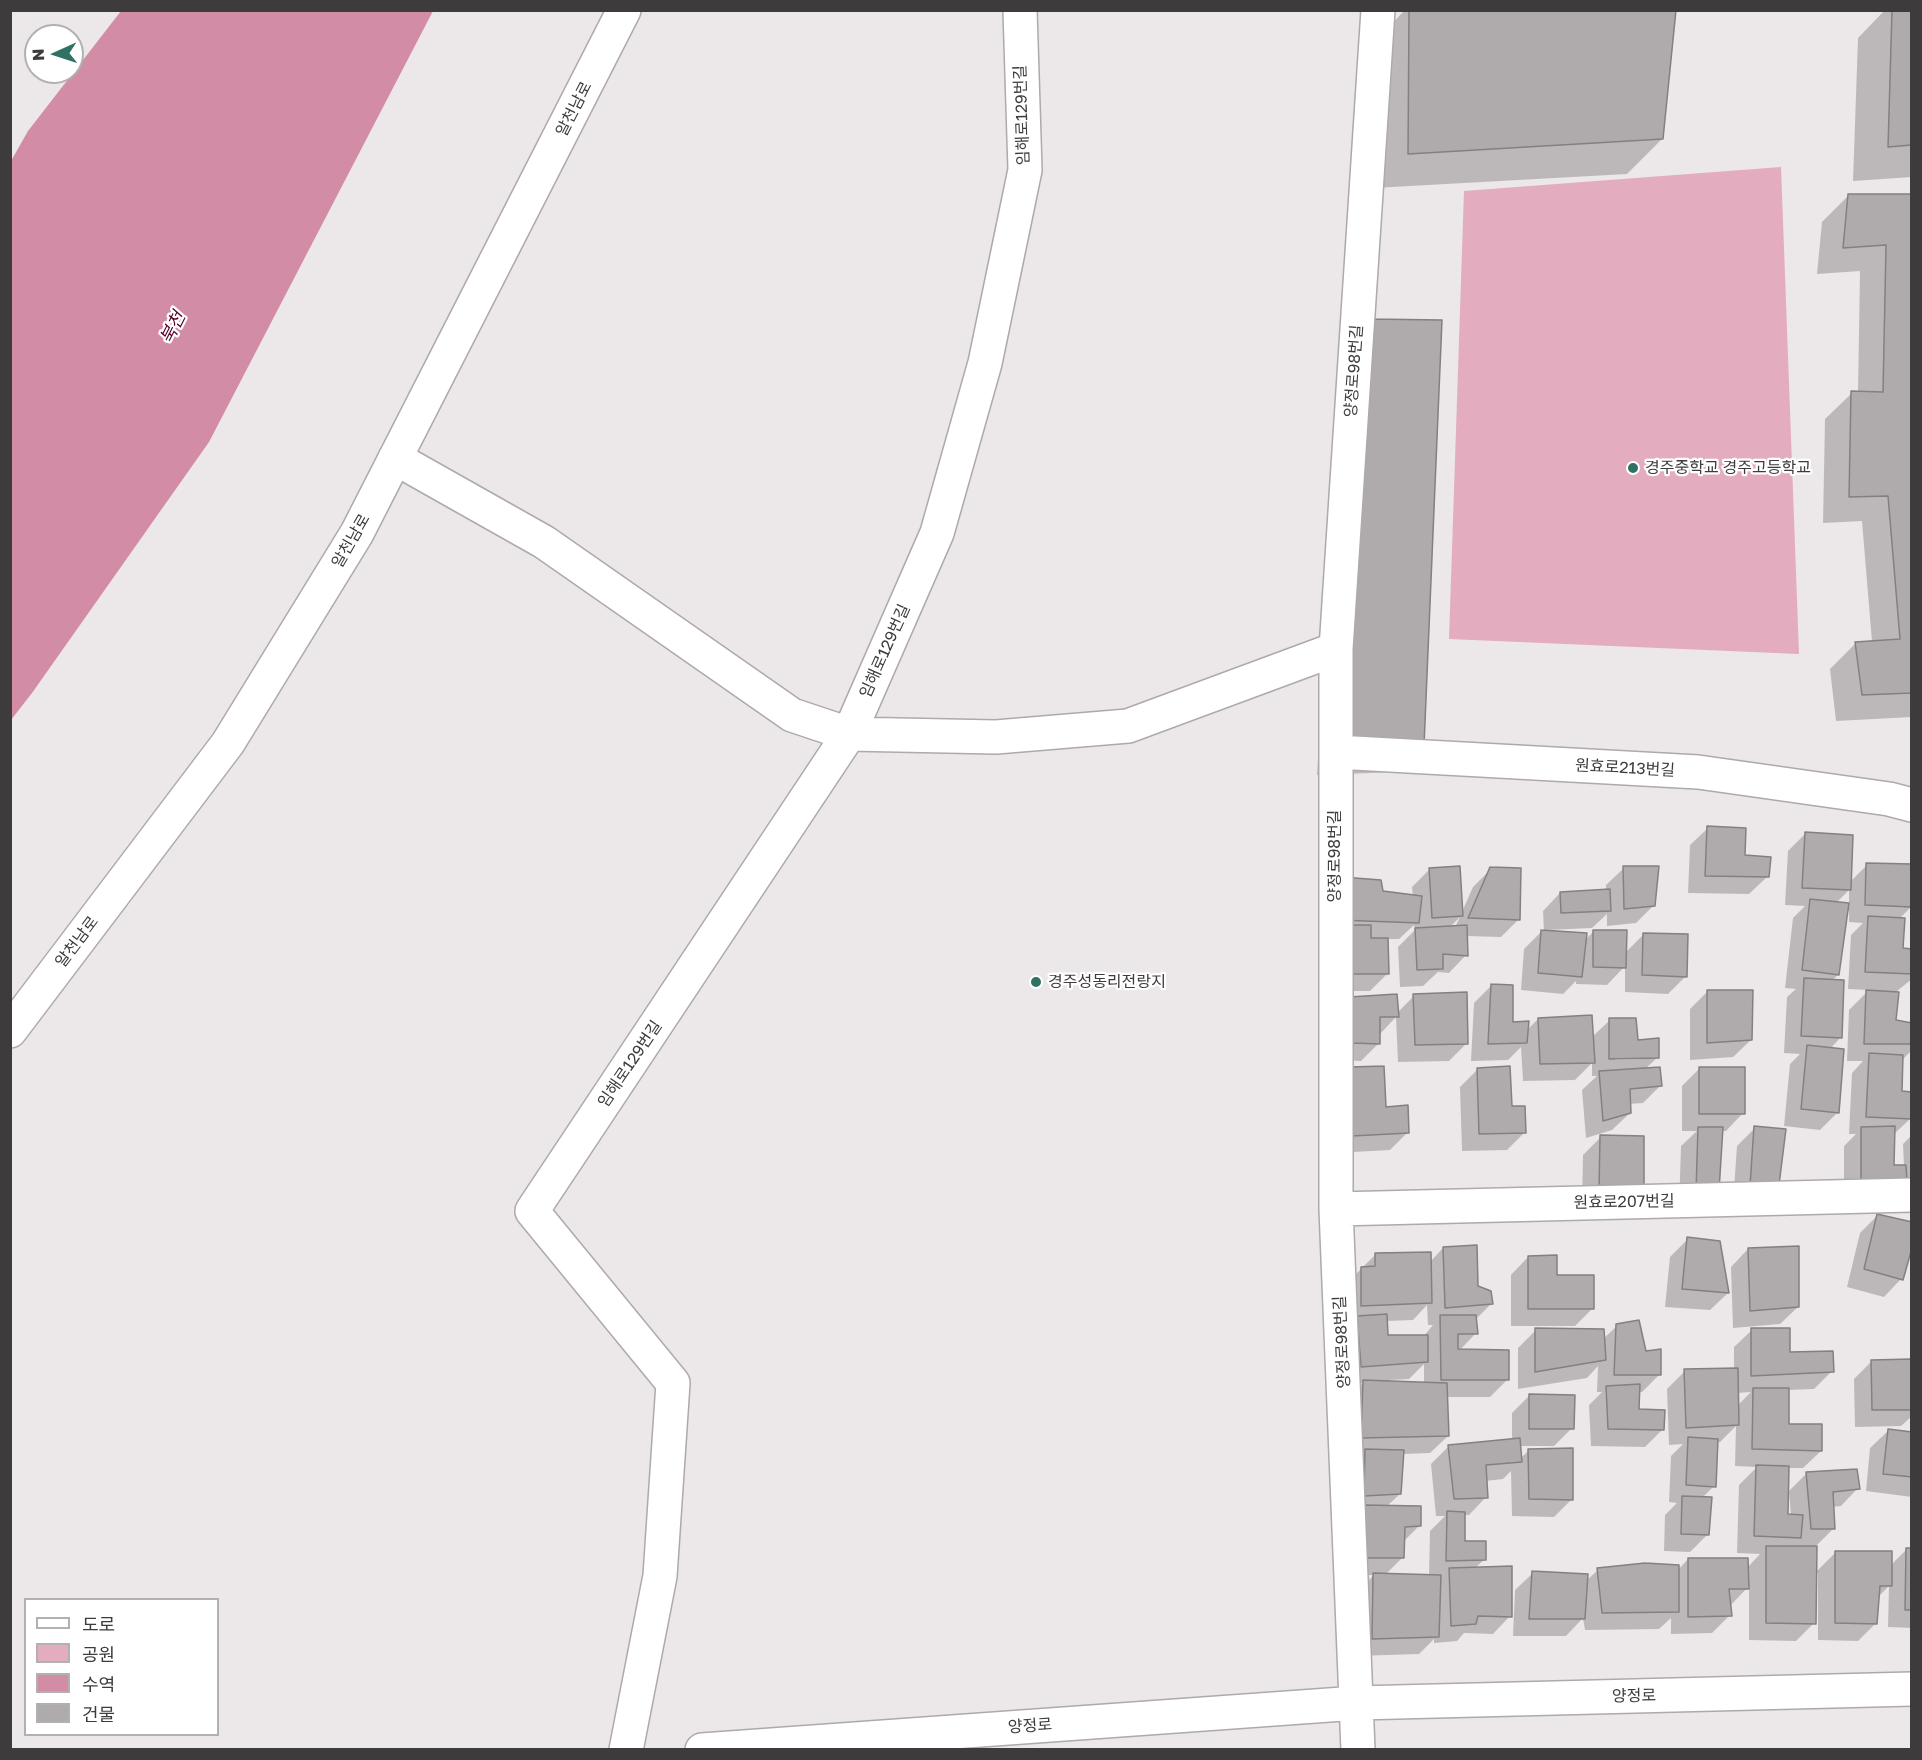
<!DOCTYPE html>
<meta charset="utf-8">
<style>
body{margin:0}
#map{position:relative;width:1922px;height:1760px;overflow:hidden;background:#ece7e9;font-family:"Golos Text","Noto Sans KR",sans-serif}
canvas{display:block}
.frame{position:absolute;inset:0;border:12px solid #3d3b3b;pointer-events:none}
.legend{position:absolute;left:24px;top:1598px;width:195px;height:138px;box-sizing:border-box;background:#fff;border:2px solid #b1b1b1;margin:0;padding:8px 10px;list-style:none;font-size:18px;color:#3d3b3b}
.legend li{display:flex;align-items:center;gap:12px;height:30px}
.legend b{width:30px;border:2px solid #b1b1b1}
.north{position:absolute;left:24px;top:24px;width:60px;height:60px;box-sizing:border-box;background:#fff;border:2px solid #b1b1b1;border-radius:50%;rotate:267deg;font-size:16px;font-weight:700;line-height:24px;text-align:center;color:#3d3b3b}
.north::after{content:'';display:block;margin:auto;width:21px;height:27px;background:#2f7263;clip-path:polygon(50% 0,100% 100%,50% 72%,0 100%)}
</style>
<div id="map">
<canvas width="1922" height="1760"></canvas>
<div class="frame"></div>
<ul class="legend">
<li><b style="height:8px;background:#fff"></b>도로</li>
<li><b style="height:16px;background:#e3acbf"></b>공원</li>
<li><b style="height:16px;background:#d28ca5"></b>수역</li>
<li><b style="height:16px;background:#afaaac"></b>건물</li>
</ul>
<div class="north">N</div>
</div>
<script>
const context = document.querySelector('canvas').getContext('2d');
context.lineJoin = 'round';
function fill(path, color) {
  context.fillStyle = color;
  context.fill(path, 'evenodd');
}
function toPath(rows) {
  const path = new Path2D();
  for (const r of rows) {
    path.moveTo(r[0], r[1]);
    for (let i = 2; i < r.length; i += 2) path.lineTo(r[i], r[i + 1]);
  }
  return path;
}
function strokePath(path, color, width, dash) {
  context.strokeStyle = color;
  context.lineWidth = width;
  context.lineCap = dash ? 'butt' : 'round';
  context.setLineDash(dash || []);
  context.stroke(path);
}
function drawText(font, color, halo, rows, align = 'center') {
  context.font = font + ' "Golos Text","Noto Sans KR",sans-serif';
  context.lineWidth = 4.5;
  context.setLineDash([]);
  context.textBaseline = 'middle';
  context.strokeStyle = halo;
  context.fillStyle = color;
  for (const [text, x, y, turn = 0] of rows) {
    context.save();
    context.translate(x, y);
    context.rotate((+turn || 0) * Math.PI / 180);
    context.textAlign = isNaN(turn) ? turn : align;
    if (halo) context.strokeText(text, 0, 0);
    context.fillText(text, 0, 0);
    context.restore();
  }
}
fill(toPath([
 [1781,167,1799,654,1449,639,1464,191]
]), '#e3acbf');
fill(toPath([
 [121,11,433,11,209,442,32,693,11,720,11,161,28,131]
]), '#d28ca5');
fill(toPath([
 [1405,10,1675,10,1662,139,1627,174,1374,188,1375,41],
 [1885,10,1912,10,1912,177,1853,181,1858,38],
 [1849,195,1912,195,1912,717,1836,721,1830,669,1856,643,1872,642,1862,521,1823,523,1825,419,1852,393,1858,393,1860,271,1817,274,1822,222],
 [1343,347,1396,772,1317,775],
 [1708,828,1767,877,1749,894,1688,893,1690,845],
 [1806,833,1850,882,1867,865,1911,907,1899,919,1902,950,1912,951,1912,979,1897,991,1894,1021,1909,1024,1912,1022,1912,1070,1911,1051,1902,1060,1900,1093,1911,1118,1893,1135,1893,1166,1904,1166,1903,1144,1912,1135,1912,1201,1844,1197,1844,1146,1856,1134,1849,1134,1852,1073,1863,1061,1847,1061,1849,1010,1869,990,1848,989,1851,935,1863,923,1849,922,1849,911,1847,911,1838,975,1831,981,1841,1037,1830,1049,1838,1112,1820,1130,1784,1126,1790,1064,1800,1054,1784,1053,1787,997,1796,989,1785,988,1793,918,1805,906,1785,905,1788,851],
 [1849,890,1849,905,1836,903],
 [1624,868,1654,905,1636,923,1607,926,1607,914,1592,928,1547,930,1547,932,1584,941,1594,931,1625,953,1644,934,1685,977,1668,994,1625,992,1625,966,1607,985,1576,984,1576,981,1563,994,1521,990,1524,949,1541,932,1544,932,1543,911,1560,893,1606,891,1606,885],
 [1430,869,1461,914,1473,887,1491,869,1519,919,1501,937,1466,936,1466,955,1449,973,1438,972,1423,986,1400,987,1398,947,1415,930,1414,925,1399,939,1387,939,1387,974,1370,991,1333,991,1321,937,1382,892,1413,896,1412,887],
 [1460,917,1455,927,1449,928],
 [1492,985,1511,1023,1526,1031,1538,1019,1592,1037,1610,1020,1658,1057,1645,1069,1661,1085,1643,1103,1629,1104,1630,1113,1612,1130,1586,1138,1582,1090,1597,1076,1592,1076,1592,1063,1575,1080,1523,1081,1521,1047,1508,1060,1471,1061,1474,1003],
 [1642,1056,1642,1059,1615,1060,1615,1057],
 [1707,992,1751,1040,1733,1057,1690,1060,1690,1009],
 [1414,996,1467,1043,1449,1061,1398,1062,1396,1017,1379,1035,1379,1043,1361,1061,1334,1060,1332,1017,1397,1013],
 [1700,1068,1743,1113,1726,1131,1722,1131,1718,1191,1679,1208,1681,1146,1697,1131,1682,1131,1682,1086],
 [1478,1069,1525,1132,1507,1150,1462,1151,1460,1087],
 [1333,1086,1385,1108,1408,1132,1390,1150,1335,1153],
 [1755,1128,1778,1184,1733,1203,1737,1146],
 [1601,1137,1642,1190,1582,1207,1583,1155],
 [1878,1215,1901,1279,1884,1297,1847,1287,1860,1233],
 [1688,1239,1728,1293,1710,1310,1665,1307,1670,1257],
 [1443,1248,1491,1304,1475,1320,1476,1333,1459,1351,1508,1379,1490,1397,1446,1397,1448,1436,1430,1453,1402,1454,1400,1494,1386,1507,1420,1525,1403,1542,1403,1557,1385,1575,1429,1576,1430,1531,1445,1516,1436,1516,1431,1464,1449,1446,1512,1440,1512,1413,1530,1395,1572,1428,1554,1446,1519,1446,1521,1458,1528,1451,1572,1499,1554,1517,1512,1516,1511,1471,1503,1479,1485,1481,1486,1497,1469,1515,1464,1515,1464,1542,1485,1559,1475,1568,1510,1616,1493,1634,1464,1633,1457,1641,1434,1643,1434,1639,1419,1654,1355,1656,1356,1593,1374,1575,1348,1575,1346,1399,1363,1383,1344,1384,1344,1286,1376,1254,1430,1262],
 [1427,1305,1428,1325,1433,1325,1423,1337,1386,1336,1386,1321,1413,1320],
 [1424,1364,1424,1384,1390,1383,1390,1380,1409,1379],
 [1748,1249,1798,1307,1780,1324,1733,1328,1731,1267],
 [1528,1257,1556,1276,1592,1309,1575,1326,1511,1326,1511,1275],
 [1617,1326,1645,1353,1659,1375,1642,1392,1638,1392,1637,1410,1662,1430,1645,1447,1591,1446,1589,1405,1602,1392,1597,1392,1598,1366,1587,1378,1518,1389,1518,1348,1536,1330,1603,1339],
 [1752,1330,1788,1354,1832,1371,1814,1389,1788,1390,1787,1426,1821,1451,1803,1468,1787,1468,1786,1516,1791,1516,1789,1491,1807,1473,1858,1488,1841,1506,1832,1507,1833,1529,1816,1546,1815,1573,1836,1552,1890,1566,1907,1549,1912,1549,1912,1628,1888,1627,1889,1586,1877,1598,1876,1623,1858,1641,1818,1640,1818,1573,1815,1573,1814,1623,1796,1641,1749,1640,1749,1586,1729,1607,1730,1615,1712,1633,1671,1634,1671,1618,1659,1629,1585,1630,1583,1618,1566,1636,1513,1636,1515,1590,1533,1573,1586,1581,1598,1570,1678,1570,1688,1559,1747,1568,1760,1554,1737,1553,1739,1485,1757,1467,1735,1466,1736,1426,1720,1442,1717,1442,1714,1486,1702,1498,1707,1535,1690,1552,1664,1551,1665,1515,1677,1503,1669,1502,1671,1456,1683,1444,1669,1445,1667,1389,1685,1371,1734,1369,1734,1347],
 [1751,1392,1737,1406,1737,1393],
 [1872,1361,1912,1361,1912,1416,1901,1426,1855,1427,1854,1379],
 [1888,1431,1912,1433,1912,1497,1866,1491,1870,1448]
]), '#0003');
const building = toPath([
 [1409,10,1676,10,1663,139,1408,154,1409,10],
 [1892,10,1912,10,1912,145,1888,147,1892,10],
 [1848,194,1912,194,1912,693,1862,695,1855,642,1900,639,1888,496,1849,497,1851,391,1883,392,1886,245,1843,248,1848,194],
 [1369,319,1442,320,1424,746,1343,749,1369,319],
 [1707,826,1746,828,1745,855,1771,857,1769,877,1705,876,1707,826],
 [1805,832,1853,835,1851,890,1802,888,1805,832],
 [1866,863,1912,864,1912,907,1865,905,1866,863],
 [1460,866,1463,916,1432,918,1429,868,1460,866],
 [1623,866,1659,866,1655,906,1624,909,1623,866],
 [1490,867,1521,868,1520,920,1468,918,1490,867],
 [1342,877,1381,880,1383,891,1422,896,1419,923,1338,920,1342,877],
 [1610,889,1611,911,1561,913,1560,892,1610,889],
 [1810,899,1849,903,1839,975,1802,970,1810,899],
 [1868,916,1905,918,1903,948,1912,949,1912,974,1865,972,1868,916],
 [1351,925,1371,925,1371,938,1388,938,1389,974,1350,974,1351,925],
 [1467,925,1468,956,1443,954,1443,969,1417,970,1415,928,1467,925],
 [1541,930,1587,933,1582,977,1538,973,1541,930],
 [1593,930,1627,930,1626,968,1593,967,1593,930],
 [1643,933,1688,934,1687,977,1642,975,1643,933],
 [1804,978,1844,980,1842,1038,1801,1036,1804,978],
 [1491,984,1513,985,1513,1022,1529,1021,1527,1043,1488,1044,1491,984],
 [1707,990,1753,990,1752,1040,1707,1043,1707,990],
 [1866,990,1899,992,1896,1020,1912,1023,1912,1044,1864,1044,1866,990],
 [1467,992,1468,1044,1415,1045,1413,994,1467,992],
 [1397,994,1399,1017,1380,1017,1380,1044,1351,1043,1349,997,1397,994],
 [1592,1015,1595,1063,1540,1064,1538,1018,1592,1015],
 [1609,1018,1636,1018,1638,1040,1659,1038,1659,1058,1609,1059,1609,1018],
 [1807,1045,1844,1049,1839,1113,1801,1109,1807,1045],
 [1869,1053,1903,1055,1902,1091,1912,1092,1912,1119,1866,1117,1869,1053],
 [1384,1066,1386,1107,1408,1105,1409,1133,1352,1136,1350,1067,1384,1066],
 [1510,1066,1512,1106,1525,1106,1526,1133,1479,1134,1477,1068,1510,1066],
 [1660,1067,1662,1086,1630,1089,1631,1113,1603,1121,1599,1071,1660,1067],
 [1699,1067,1745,1067,1745,1114,1699,1114,1699,1067],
 [1754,1126,1786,1129,1779,1185,1750,1186,1754,1126],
 [1895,1126,1894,1165,1906,1165,1907,1182,1861,1180,1861,1127,1895,1126],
 [1698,1127,1723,1127,1719,1191,1696,1191,1698,1127],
 [1600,1135,1644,1136,1644,1190,1599,1190,1600,1135],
 [1877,1214,1912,1222,1912,1248,1903,1280,1864,1269,1877,1214],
 [1687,1237,1720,1241,1729,1293,1682,1289,1687,1237],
 [1477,1245,1478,1286,1491,1291,1493,1304,1445,1308,1443,1247,1477,1245],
 [1799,1246,1799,1307,1750,1311,1748,1248,1799,1246],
 [1431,1252,1432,1303,1361,1306,1361,1267,1375,1266,1375,1253,1431,1252],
 [1557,1255,1557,1275,1594,1275,1594,1309,1528,1309,1528,1256,1557,1255],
 [1387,1314,1388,1335,1428,1335,1428,1362,1361,1367,1357,1316,1387,1314],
 [1440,1315,1476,1315,1478,1334,1458,1334,1458,1349,1509,1350,1509,1380,1441,1380,1440,1315],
 [1639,1320,1646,1351,1661,1349,1661,1375,1614,1375,1616,1324,1639,1320],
 [1535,1328,1604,1329,1606,1360,1535,1372,1535,1328],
 [1751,1328,1790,1328,1790,1352,1833,1351,1834,1372,1751,1376,1751,1328],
 [1912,1359,1912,1410,1872,1410,1871,1360,1912,1359],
 [1738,1368,1739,1425,1686,1428,1684,1369,1738,1368],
 [1363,1380,1447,1383,1449,1436,1361,1438,1363,1380],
 [1640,1384,1639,1409,1665,1410,1664,1430,1608,1429,1606,1386,1640,1384],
 [1753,1388,1789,1388,1789,1424,1822,1424,1822,1451,1752,1449,1753,1388],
 [1529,1394,1575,1395,1574,1429,1529,1429,1529,1394],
 [1888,1429,1912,1432,1912,1477,1883,1474,1888,1429],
 [1688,1437,1718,1439,1716,1487,1686,1485,1688,1437],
 [1520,1438,1522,1462,1486,1465,1488,1498,1454,1499,1448,1445,1520,1438],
 [1573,1448,1573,1500,1529,1499,1528,1449,1573,1448],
 [1365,1449,1404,1450,1401,1494,1364,1496,1365,1449],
 [1756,1465,1789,1466,1788,1514,1803,1515,1801,1538,1754,1536,1756,1465],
 [1857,1469,1860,1489,1833,1492,1835,1529,1811,1529,1806,1472,1857,1469],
 [1682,1496,1712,1497,1709,1535,1681,1534,1682,1496],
 [1364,1505,1421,1506,1421,1526,1405,1527,1404,1558,1365,1558,1364,1505],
 [1447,1511,1465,1512,1465,1541,1486,1541,1486,1560,1446,1561,1447,1511],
 [1766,1546,1817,1546,1816,1624,1766,1623,1766,1546],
 [1906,1548,1912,1548,1912,1610,1905,1610,1906,1548],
 [1835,1551,1892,1551,1892,1586,1880,1586,1877,1624,1835,1623,1835,1551],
 [1688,1558,1748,1558,1749,1589,1729,1589,1732,1616,1688,1617,1688,1558],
 [1645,1563,1679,1565,1679,1612,1602,1613,1597,1568,1645,1563],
 [1512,1566,1512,1617,1478,1616,1476,1624,1451,1626,1449,1568,1512,1566],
 [1532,1571,1588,1574,1585,1619,1529,1619,1532,1571],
 [1373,1573,1441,1575,1439,1637,1372,1639,1373,1573]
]);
fill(building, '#afaaac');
strokePath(building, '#847f81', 1.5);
const minor = toPath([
 [395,458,544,542,792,715,849,734,996,737,1128,726,1336,649],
 [1336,752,1698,772,1889,799,1912,805],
 [10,1031,228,743,357,533,624,10],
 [1336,1209,1912,1195],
 [626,1750,660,1576,673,1383,532,1211,849,734,937,533,985,363,1025,170,1020,10],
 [702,1750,1357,1703,1912,1689],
 [1358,1750,1336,1209,1336,649,1378,10]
]);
strokePath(minor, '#aea9ab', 36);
strokePath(minor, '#fff', 33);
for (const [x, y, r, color] of [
 [1633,468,6,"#2f7263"],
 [1036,982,6,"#2f7263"]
]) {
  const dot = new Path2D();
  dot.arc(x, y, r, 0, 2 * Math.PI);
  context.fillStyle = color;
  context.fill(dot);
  strokePath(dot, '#fff', 2);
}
drawText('16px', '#3d3b3b', '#fff', [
 ["알천남로",574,109,-63],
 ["임해로129번길",1022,115,-92],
 ["양정로98번길",1354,371,-86],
 ["알천남로",351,541,-60],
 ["임해로129번길",885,651,-66],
 ["원효로213번길",1625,768,3],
 ["양정로98번길",1335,856,-90],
 ["알천남로",77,942,-53],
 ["임해로129번길",630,1064,-56],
 ["원효로207번길",1624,1202,-1],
 ["양정로98번길",1342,1342,-93],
 ["양정로",1634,1696,-1],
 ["양정로",1030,1726,-4]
]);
drawText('16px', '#3d3b3b', '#fff', [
 ["경주중학교 경주고등학교",1645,468],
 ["경주성동리전랑지",1048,982]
], 'left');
drawText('italic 18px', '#57012f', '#fff', [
 ["북천",173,328,-63]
]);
</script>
